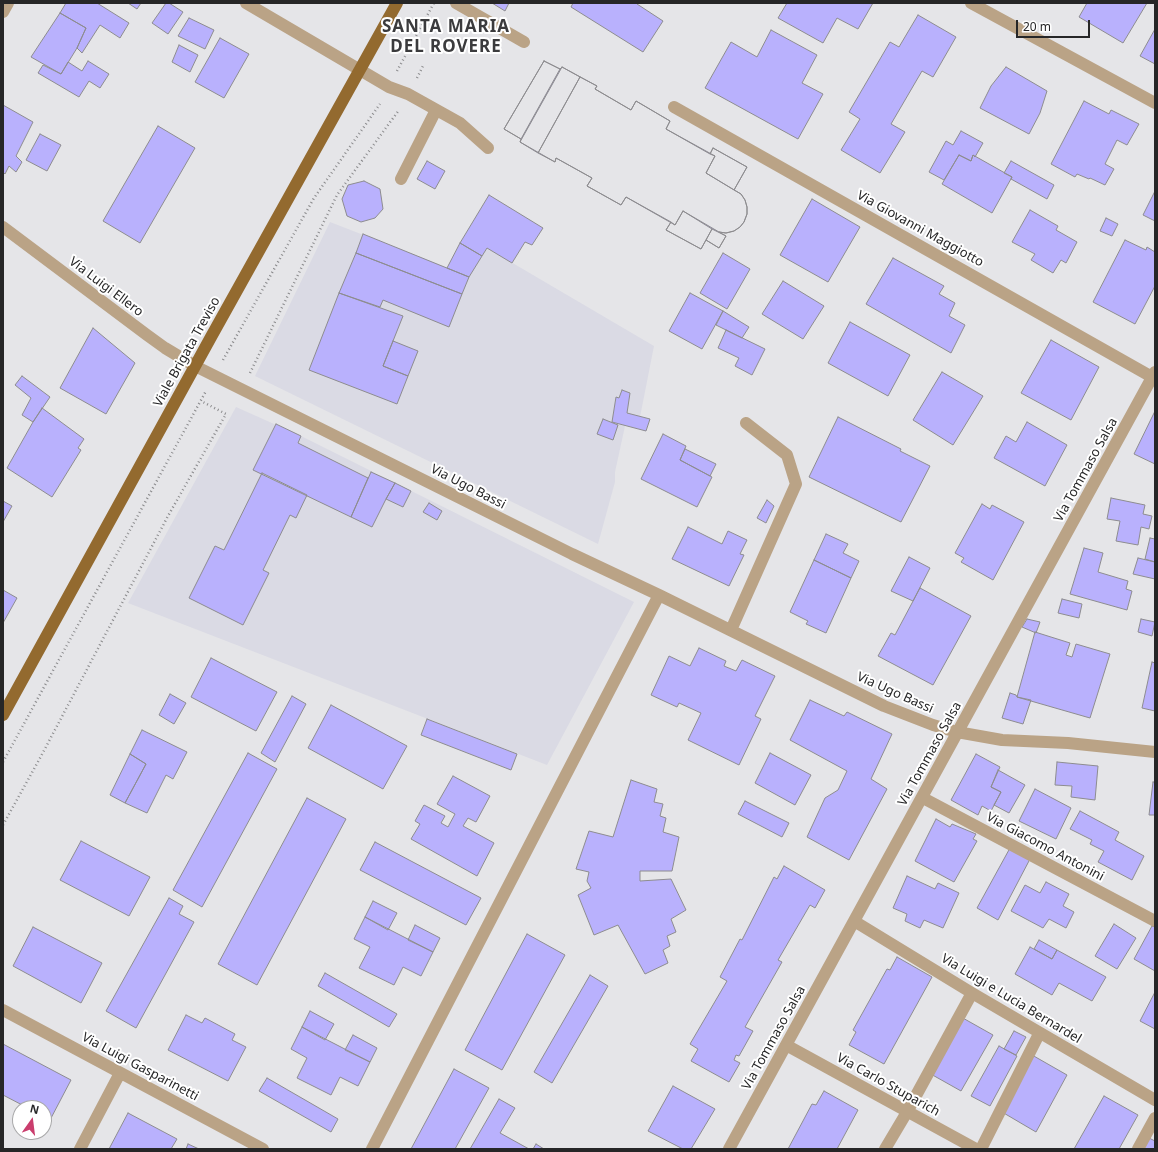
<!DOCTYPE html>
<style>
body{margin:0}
#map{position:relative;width:1158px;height:1152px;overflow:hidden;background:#e5e5e8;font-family:"Noto Sans",sans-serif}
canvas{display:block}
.frame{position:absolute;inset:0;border:4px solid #262627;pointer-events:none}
.north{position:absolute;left:12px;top:1100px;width:40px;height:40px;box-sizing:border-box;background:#fff;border:1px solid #a8a8a9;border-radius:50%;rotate:14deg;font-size:11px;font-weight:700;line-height:16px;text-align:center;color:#262627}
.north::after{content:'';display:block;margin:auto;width:14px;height:18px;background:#ca3d6d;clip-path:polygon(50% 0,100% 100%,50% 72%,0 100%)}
.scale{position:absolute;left:1016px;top:20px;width:74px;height:18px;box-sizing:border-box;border:2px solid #262627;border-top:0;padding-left:5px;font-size:12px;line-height:14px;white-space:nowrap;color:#262627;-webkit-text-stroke:3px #fff;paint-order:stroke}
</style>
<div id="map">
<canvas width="1158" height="1152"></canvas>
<div class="frame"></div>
<div class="north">N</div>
<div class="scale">20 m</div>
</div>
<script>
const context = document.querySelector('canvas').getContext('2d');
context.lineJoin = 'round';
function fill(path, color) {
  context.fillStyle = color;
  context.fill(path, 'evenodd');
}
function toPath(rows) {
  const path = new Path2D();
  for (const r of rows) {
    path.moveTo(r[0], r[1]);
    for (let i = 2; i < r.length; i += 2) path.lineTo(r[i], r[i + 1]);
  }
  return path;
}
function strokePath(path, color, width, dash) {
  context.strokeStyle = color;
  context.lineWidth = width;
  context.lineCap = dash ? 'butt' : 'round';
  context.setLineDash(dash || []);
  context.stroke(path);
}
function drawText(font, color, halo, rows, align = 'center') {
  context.font = font + ' "Noto Sans",sans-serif';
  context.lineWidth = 4;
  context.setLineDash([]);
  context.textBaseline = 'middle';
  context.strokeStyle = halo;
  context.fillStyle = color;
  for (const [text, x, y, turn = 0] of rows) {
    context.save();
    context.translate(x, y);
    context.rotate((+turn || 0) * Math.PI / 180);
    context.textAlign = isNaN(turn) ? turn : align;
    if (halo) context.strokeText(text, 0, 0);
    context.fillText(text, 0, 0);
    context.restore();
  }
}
fill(toPath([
 [330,222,469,276,487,248,654,346,640,417,627,413,630,393,622,390,619,398,616,397,612,422,625,426,615,472,615,482,598,544,255,376],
 [236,407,301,436,634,602,547,765,128,603]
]), '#dadae4');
const building = toPath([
 [66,3,97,3,129,23,120,38,100,25,82,53,77,48,86,28,60,13,66,3],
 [128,3,141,3,137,9,128,3],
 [166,3,169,3,183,12,168,34,152,23,166,3],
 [492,3,509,3,505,11,492,3],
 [573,3,637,3,637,4,663,21,643,52,571,7,573,3],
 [787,3,873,3,858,29,837,18,823,43,778,18,787,3],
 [1087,3,1147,3,1123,43,1079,17,1087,3],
 [60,13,86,28,77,48,61,74,31,57,60,13],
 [918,15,956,37,933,77,922,71,891,124,905,132,880,173,841,150,860,119,849,112,890,42,899,47,918,15],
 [189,18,214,30,205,49,178,36,189,18],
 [1155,29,1155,64,1140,56,1155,29],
 [771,30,817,55,802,83,823,94,798,139,705,88,731,42,757,57,771,30],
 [220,38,249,54,224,98,195,82,220,38],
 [179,45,198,55,190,72,172,62,179,45],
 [88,61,109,74,100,88,89,81,79,97,38,73,43,65,61,74,68,62,82,71,88,61],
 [544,61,560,69,562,67,597,86,595,89,631,110,636,101,670,121,666,129,710,154,713,148,747,167,734,190,741,194,745,200,747,207,747,214,744,222,740,227,734,231,726,233,719,232,726,236,719,248,706,240,701,249,666,230,671,222,626,197,621,205,587,186,592,178,556,158,555,162,520,142,521,139,504,129,544,61],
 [544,61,560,69,521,139,504,129,544,61],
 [562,67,580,77,538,153,520,142,562,67],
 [1006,67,1047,91,1040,113,1029,134,980,108,991,86,1006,67],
 [580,77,597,86,595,89,631,110,636,101,670,121,666,129,715,156,706,173,741,194,745,200,747,207,747,214,744,222,740,227,734,231,726,233,719,232,683,211,675,225,626,197,621,205,587,186,592,178,556,158,555,162,538,153,580,77],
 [1084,101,1109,114,1111,110,1139,124,1127,145,1117,140,1105,164,1114,169,1105,185,1090,178,1089,179,1077,174,1075,177,1051,164,1084,101],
 [3,105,33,122,16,156,22,162,16,172,9,166,5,174,3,172,3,105],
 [158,126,195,148,140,243,103,221,158,126],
 [961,131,983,143,975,157,973,155,971,161,959,155,944,180,929,172,946,141,953,145,961,131],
 [40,134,61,145,47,171,26,160,40,134],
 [713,148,747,167,734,190,706,173,715,156,710,154,713,148],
 [959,155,971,161,973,155,1012,177,992,213,942,184,959,155],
 [427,161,445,171,435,189,417,179,427,161],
 [1011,161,1054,185,1047,199,1011,179,1012,177,1004,173,1011,161],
 [364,181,380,189,383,209,375,218,361,222,347,216,342,199,348,185,364,181],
 [1155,191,1155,221,1143,215,1155,191],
 [489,195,543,228,532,245,525,242,512,263,487,248,482,256,460,243,489,195],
 [812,199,860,227,828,282,780,255,812,199],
 [1030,210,1058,226,1056,230,1077,242,1066,263,1061,260,1053,273,1031,260,1035,254,1012,242,1030,210],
 [683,211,712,229,701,249,666,230,671,222,675,225,683,211],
 [1106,218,1118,224,1112,236,1100,231,1106,218],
 [712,229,726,236,719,248,706,240,712,229],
 [363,234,469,277,462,294,356,253,363,234],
 [1125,240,1146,250,1147,247,1155,252,1155,286,1135,324,1093,302,1125,240],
 [460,243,482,256,469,277,447,268,460,243],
 [356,253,462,294,449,327,383,300,380,307,339,293,356,253],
 [723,253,750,269,727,309,700,293,723,253],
 [893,258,944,286,939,294,955,303,949,316,965,325,951,353,866,304,893,258],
 [783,281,824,306,803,339,762,314,783,281],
 [339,293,403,316,383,366,408,376,397,404,309,370,339,293],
 [690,293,723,311,702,349,669,331,690,293],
 [723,311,749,327,742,338,716,325,723,311],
 [850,322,910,355,888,396,828,363,850,322],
 [93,328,135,363,106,414,60,388,93,328],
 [726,330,765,349,752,375,735,366,739,358,718,348,726,330],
 [1051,340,1099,367,1071,420,1021,393,1051,340],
 [393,341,418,351,408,376,383,366,393,341],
 [942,372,983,396,953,445,913,420,942,372],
 [22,376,50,397,33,422,22,415,31,398,15,385,22,376],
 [622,390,630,393,627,413,650,419,646,431,612,422,616,397,619,398,622,390],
 [42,408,84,439,78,448,81,450,52,497,7,468,33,422,42,408],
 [1155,411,1155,464,1134,454,1155,411],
 [838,417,901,449,900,451,930,466,901,522,809,477,838,417],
 [603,419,618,425,613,440,597,434,603,419],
 [1027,422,1067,445,1045,486,994,458,1006,436,1016,442,1027,422],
 [276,424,301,436,298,443,368,478,351,517,253,470,276,424],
 [663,434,686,446,680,460,712,477,697,507,641,479,663,434],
 [685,449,716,464,710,476,680,460,685,449],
 [371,472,395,483,386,499,372,527,351,517,371,472],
 [262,473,307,495,296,518,290,515,263,570,269,573,243,625,189,598,215,546,224,550,262,473],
 [395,483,411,491,403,507,386,499,395,483],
 [1111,498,1145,505,1143,514,1152,516,1149,529,1141,527,1138,545,1116,541,1120,521,1107,519,1111,498],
 [767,500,774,506,766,523,757,518,767,500],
 [3,501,12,506,3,522,3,501],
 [429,503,442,511,437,520,423,512,429,503],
 [982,504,990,509,992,505,1024,522,993,580,961,562,964,558,955,553,982,504],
 [688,527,722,544,728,531,747,540,740,554,744,555,729,586,672,559,688,527],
 [826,534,848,544,843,553,859,561,851,578,814,560,826,534],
 [1150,538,1155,539,1155,562,1145,559,1150,538],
 [1084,548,1103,553,1098,572,1128,581,1126,589,1132,591,1127,610,1070,594,1084,548],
 [909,557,930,568,913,601,891,591,909,557],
 [1138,558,1155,562,1155,579,1133,574,1138,558],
 [814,560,851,578,826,633,806,624,808,621,790,612,814,560],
 [920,588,971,616,933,685,878,656,891,633,895,635,920,588],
 [3,590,17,598,3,623,3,590],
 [1062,599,1082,604,1079,618,1058,613,1062,599],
 [1027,619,1040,622,1036,633,1022,627,1027,619],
 [1141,619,1155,622,1152,636,1138,632,1141,619],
 [1035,632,1070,643,1066,655,1072,657,1076,644,1110,654,1090,718,1017,697,1035,632],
 [699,648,726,661,724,666,736,671,742,660,775,676,755,716,761,719,739,765,688,740,701,713,679,703,677,707,651,695,669,656,690,666,699,648],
 [211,658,277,692,256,731,191,697,211,658],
 [1152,662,1155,663,1155,711,1142,708,1152,662],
 [1010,693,1016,695,1017,697,1031,700,1023,724,1002,718,1010,693],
 [170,694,186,703,174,724,159,715,170,694],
 [292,696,306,704,275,762,261,753,292,696],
 [810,700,844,716,847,712,892,734,871,779,887,789,849,860,807,837,825,798,838,790,847,771,790,740,810,700],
 [331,705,407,746,383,789,308,748,331,705],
 [427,719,517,754,511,770,421,735,427,719],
 [142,730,187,752,173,779,166,775,147,813,125,803,146,764,130,754,142,730],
 [248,753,277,769,202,907,173,890,248,753],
 [770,753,811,775,795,805,755,783,770,753],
 [130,754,146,764,125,803,110,795,130,754],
 [976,754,1000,767,991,787,1001,792,991,811,982,806,978,815,951,800,976,754],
 [1057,762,1098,766,1095,800,1071,797,1072,786,1055,785,1057,762],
 [998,770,1025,785,1009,813,994,805,1001,792,991,787,998,770],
 [453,776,490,796,476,822,468,818,463,826,494,843,477,876,411,839,420,824,415,821,424,805,445,816,441,823,448,827,455,814,437,804,453,776],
 [631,780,657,789,654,802,663,804,660,816,666,818,663,832,679,837,672,871,640,871,640,881,671,879,686,910,671,919,676,932,667,936,670,946,663,950,668,963,645,974,618,925,594,935,578,895,591,888,587,881,589,872,576,869,589,831,613,837,631,780],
 [1153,782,1155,782,1155,815,1149,815,1153,782],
 [1035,789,1071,808,1056,839,1019,821,1035,789],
 [307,798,346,819,257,985,218,964,307,798],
 [745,801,789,823,782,837,738,814,745,801],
 [1080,811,1119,832,1115,840,1144,856,1132,880,1098,862,1104,851,1090,844,1092,840,1070,829,1080,811],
 [936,819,950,827,952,824,976,834,973,839,977,841,954,882,915,861,936,819],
 [81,841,150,877,129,916,60,880,81,841],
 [375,842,481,898,466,925,360,870,375,842],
 [1010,848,1030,859,998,920,977,908,1010,848],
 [784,866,825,890,815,908,810,905,778,960,782,962,745,1027,753,1031,739,1056,736,1055,734,1060,740,1063,729,1082,691,1061,698,1049,690,1044,727,981,720,977,740,939,742,940,774,877,777,879,784,866],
 [907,876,935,889,938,883,959,893,943,928,924,920,920,928,905,921,907,914,893,908,907,876],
 [1046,882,1069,894,1063,906,1074,912,1066,928,1049,919,1043,928,1011,911,1025,885,1040,893,1046,882],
 [169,898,183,906,179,914,194,922,136,1028,106,1011,169,898],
 [373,901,397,913,388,930,365,917,373,901],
 [365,917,433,952,421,976,403,967,394,985,359,968,370,947,354,939,365,917],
 [1114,924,1136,938,1117,969,1095,956,1114,924],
 [415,925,440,938,433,952,408,940,415,925],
 [1152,926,1155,927,1155,971,1134,959,1152,926],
 [33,927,102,963,81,1003,13,966,33,927],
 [527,934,565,955,502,1070,465,1050,527,934],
 [1039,940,1057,950,1052,959,1034,949,1039,940],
 [1030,947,1052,959,1057,950,1106,977,1092,1001,1059,983,1052,995,1015,974,1030,947],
 [897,957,932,977,884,1064,849,1045,856,1032,853,1030,887,969,890,970,897,957],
 [325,973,397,1014,389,1027,318,986,325,973],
 [590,975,608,986,552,1083,534,1072,590,975],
 [1155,992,1155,1029,1140,1021,1155,992],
 [310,1011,334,1024,325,1040,302,1027,310,1011],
 [186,1015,202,1023,205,1018,235,1034,232,1040,246,1047,228,1081,168,1050,186,1015],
 [961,1017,993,1035,961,1091,929,1073,961,1017],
 [302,1027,370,1062,358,1086,340,1077,331,1095,297,1078,307,1058,291,1049,302,1027],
 [1014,1031,1026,1037,1016,1055,1004,1049,1014,1031],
 [353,1035,377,1048,370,1062,345,1050,353,1035],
 [3,1044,71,1080,50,1120,44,1117,44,1108,28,1108,3,1095,3,1044],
 [999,1046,1017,1056,990,1106,971,1096,999,1046],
 [1032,1055,1067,1075,1036,1132,1002,1112,1032,1055],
 [454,1069,489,1088,455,1149,411,1149,454,1069],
 [267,1078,338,1119,331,1132,259,1091,267,1078],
 [673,1086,715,1109,691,1149,683,1149,648,1131,673,1086],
 [824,1091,858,1110,837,1149,788,1149,812,1104,816,1105,824,1091],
 [1104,1096,1138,1115,1119,1149,1074,1149,1104,1096],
 [499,1099,515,1108,500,1133,529,1149,470,1149,499,1099],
 [128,1113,177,1139,171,1149,109,1149,128,1113],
 [1149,1138,1155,1141,1155,1149,1142,1149,1149,1138],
 [188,1144,199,1149,186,1149,188,1144],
 [536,1144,544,1149,533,1149,536,1144]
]);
fill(building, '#b9b1fd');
strokePath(building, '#8d8c8f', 1);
strokePath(toPath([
 [397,71,434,3],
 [417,78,423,66],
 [223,360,314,198,380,104],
 [250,373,337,195,399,110],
 [3,762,206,391],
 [3,825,39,760,168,516,226,414,201,401]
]), '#8b8b8d', 2.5, [1, 3]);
strokePath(toPath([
 [246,3,389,87,408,94,460,123,488,148],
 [456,3,524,42],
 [971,3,1155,103],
 [3,12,8,3],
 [674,107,1152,377],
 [401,179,436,110],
 [3,227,147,335,165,348,195,366,572,554,659,595,884,706,933,725,957,732,1002,740,1068,743,1155,752],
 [731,630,796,484,787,455,746,423],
 [923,798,1155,921],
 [854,921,972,993,1155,1100],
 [3,1010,263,1149],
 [786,1045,976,1149],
 [80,1149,120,1073],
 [372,1149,659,595],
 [729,1149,1155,372],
 [885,1149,907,1112,972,993],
 [981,1149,1039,1034],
 [1138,1149,1155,1118]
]), '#baa386', 12);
strokePath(toPath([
 [3,715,211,337,397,3]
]), '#936a2f', 12);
drawText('13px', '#262627', '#fff', [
 ["Via Giovanni Maggiotto",920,229,29],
 ["Via Luigi Ellero",106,287,37],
 ["Viale Brigata Treviso",187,352,-61],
 ["Via Tommaso Salsa",1086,470,-61],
 ["Via Ugo Bassi",468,487,27],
 ["Via Ugo Bassi",895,693,24],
 ["Via Tommaso Salsa",930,754,-61],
 ["Via Giacomo Antonini",1045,847,28],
 ["Via Luigi e Lucia Bernardel",1011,999,31],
 ["Via Tommaso Salsa",774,1038,-61],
 ["Via Luigi Gasparinetti",140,1067,28],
 ["Via Carlo Stuparich",888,1085,29]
]);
context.letterSpacing = '1px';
drawText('bold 17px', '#3b3b3d', '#fff', [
 ["SANTA MARIA",446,27],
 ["DEL ROVERE",446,47]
]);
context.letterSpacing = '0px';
</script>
